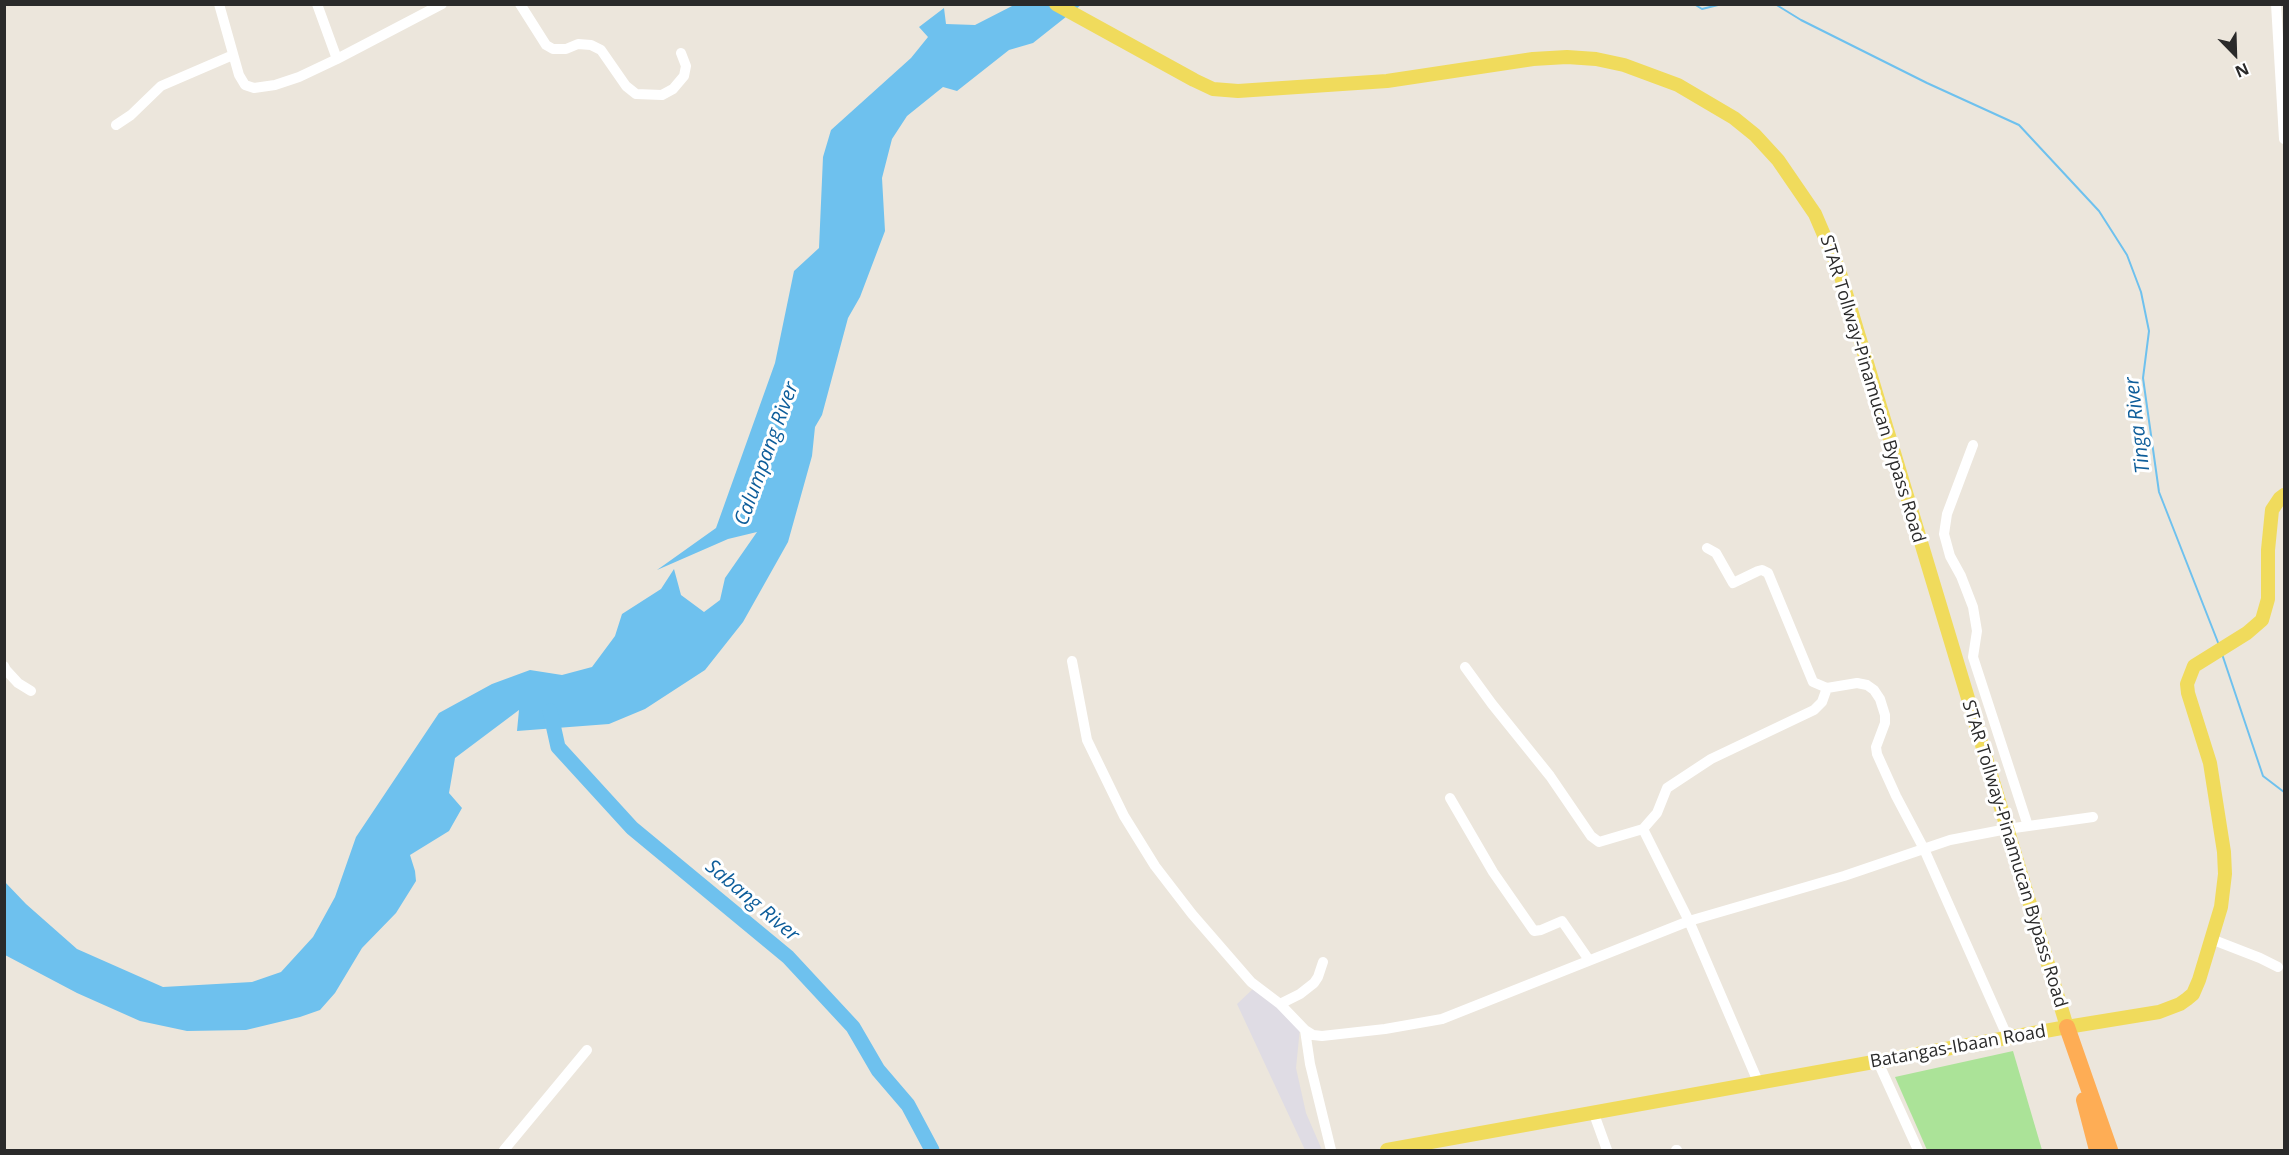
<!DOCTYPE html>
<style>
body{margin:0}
#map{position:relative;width:2289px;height:1155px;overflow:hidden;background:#ece6dc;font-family:"Open Sans",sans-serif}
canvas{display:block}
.frame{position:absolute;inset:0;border:6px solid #2a2a2a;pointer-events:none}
.north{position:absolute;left:2205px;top:24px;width:60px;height:60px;-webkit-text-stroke:4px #fff;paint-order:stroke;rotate:157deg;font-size:16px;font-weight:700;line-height:24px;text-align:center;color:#2a2a2a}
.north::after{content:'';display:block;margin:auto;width:21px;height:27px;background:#2a2a2a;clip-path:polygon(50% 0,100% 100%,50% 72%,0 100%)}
</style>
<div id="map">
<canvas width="2289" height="1155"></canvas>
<div class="frame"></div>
<div class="north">N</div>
</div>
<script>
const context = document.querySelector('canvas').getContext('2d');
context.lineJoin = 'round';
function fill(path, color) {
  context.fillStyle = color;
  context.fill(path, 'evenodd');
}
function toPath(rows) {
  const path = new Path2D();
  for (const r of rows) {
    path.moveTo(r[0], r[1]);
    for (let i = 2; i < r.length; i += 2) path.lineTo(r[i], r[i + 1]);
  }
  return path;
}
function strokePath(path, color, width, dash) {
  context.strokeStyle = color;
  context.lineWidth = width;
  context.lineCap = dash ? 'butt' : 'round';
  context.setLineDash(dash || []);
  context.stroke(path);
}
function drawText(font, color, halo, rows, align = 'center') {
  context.font = font + ' "Open Sans",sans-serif';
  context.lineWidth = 6;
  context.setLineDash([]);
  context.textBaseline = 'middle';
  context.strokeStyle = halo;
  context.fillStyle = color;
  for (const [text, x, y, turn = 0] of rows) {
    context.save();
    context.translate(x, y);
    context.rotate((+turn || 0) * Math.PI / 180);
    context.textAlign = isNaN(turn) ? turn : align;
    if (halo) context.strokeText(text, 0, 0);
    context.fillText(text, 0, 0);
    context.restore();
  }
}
fill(toPath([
 [1255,987,1300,1028,1296,1068,1306,1113,1322,1150,1305,1150,1237,1004]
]), '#dfdce4');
fill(toPath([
 [2013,1051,2042,1150,1927,1150,1895,1077]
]), '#abe398');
fill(toPath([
 [1014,5,1081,5,1033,43,1009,50,957,91,943,87,907,116,892,139,882,178,885,231,860,297,848,318,822,415,815,427,812,456,788,542,743,622,705,670,645,709,609,724,517,731,519,710,455,758,449,793,462,808,449,831,410,855,415,871,416,881,396,913,362,948,335,993,320,1010,300,1017,246,1030,187,1031,140,1021,77,993,5,955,4,881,26,904,77,949,163,987,252,982,281,972,313,937,335,897,356,837,439,713,492,684,530,670,562,675,592,667,615,636,622,614,661,589,674,569,681,595,704,612,720,600,725,578,757,532,728,539,657,570,716,528,775,363,794,271,819,248,823,157,831,130,911,58,928,37,919,27,944,8,946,24,975,25]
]), '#6ec1ee');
strokePath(toPath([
 [1694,4,1702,9,1722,4],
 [1775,4,1801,20,1927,83,2019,125,2099,211,2127,255,2141,292,2149,331,2143,378,2159,492,2219,645],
 [2222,654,2263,776,2284,792]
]), '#6ec1ee', 2);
strokePath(toPath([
 [550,711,558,747,632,828,788,957,853,1027,878,1070,908,1105,932,1150]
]), '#6ec1ee', 15);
strokePath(toPath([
 [219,4,239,75,245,85,254,88,275,85,299,77,337,59,317,4],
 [520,4,546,45,553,49,566,49,578,44,591,45,601,50,626,86,636,94,662,95,673,89,684,76,686,66,681,53],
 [2276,4,2284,139],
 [337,59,442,4],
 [116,125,131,115,161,86,233,55],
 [1973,445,1947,514,1944,534,1950,556,1961,576,1973,607,1977,631,1973,657,2028,826],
 [1707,548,1716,553,1733,583,1758,571,1762,570,1768,573,1813,682,1827,688,1857,683,1867,685,1874,690,1880,699,1885,715,1885,723,1876,747,1877,754,1896,796,1924,849,2008,1038],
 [1072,661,1087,740,1124,816,1155,866,1192,914,1251,982,1280,1004,1305,1030,1310,1064,1331,1150],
 [4,666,6,670,18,683,31,691],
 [1465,667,1492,704,1550,776,1591,836,1599,842,1643,829,1689,921,1759,1084],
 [1450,798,1493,872,1534,931,1541,930,1562,921,1589,960],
 [1643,829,1657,813,1667,788,1711,759,1814,710,1822,702,1827,688],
 [2211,939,2260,958,2278,967],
 [1280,1004,1300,994,1314,983,1318,977,1323,962],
 [1305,1030,1313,1035,1322,1036,1385,1029,1442,1019,1689,921,1844,876,1950,840,2007,829,2093,817],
 [1878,1062,1918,1150],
 [1594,1114,1607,1150],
 [504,1150,587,1050],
 [1676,1150,1677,1150]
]), '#fff', 10);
strokePath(toPath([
 [1056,4,1194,80,1213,89,1238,91,1387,81,1533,59,1567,57,1596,59,1624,65,1678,85,1734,118,1755,135,1778,160,1815,214,1839,270,2067,1027],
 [1387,1150,2067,1027,2159,1012,2180,1004,2187,999,2193,994,2199,980,2221,907,2225,874,2224,852,2210,763,2188,693,2187,684,2194,666,2247,633,2262,620,2268,599,2268,550,2272,510,2280,498,2284,495]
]), '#f0db5c', 14);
strokePath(toPath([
 [2067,1027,2110,1150],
 [2084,1100,2097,1150]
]), '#fead55', 16);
drawText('18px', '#2a2a2a', '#fff', [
 ["STAR Tollway-Pinamucan Bypass Road",1872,389,73],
 ["STAR Tollway-Pinamucan Bypass Road",2014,854,73],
 ["Batangas-Ibaan Road",1958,1047,-10]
]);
drawText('italic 20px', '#0d5d9a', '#fff', [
 ["Tinga River",2138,425,-97],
 ["Calumpang River",767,454,-70],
 ["Sabang River",752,901,40]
]);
</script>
